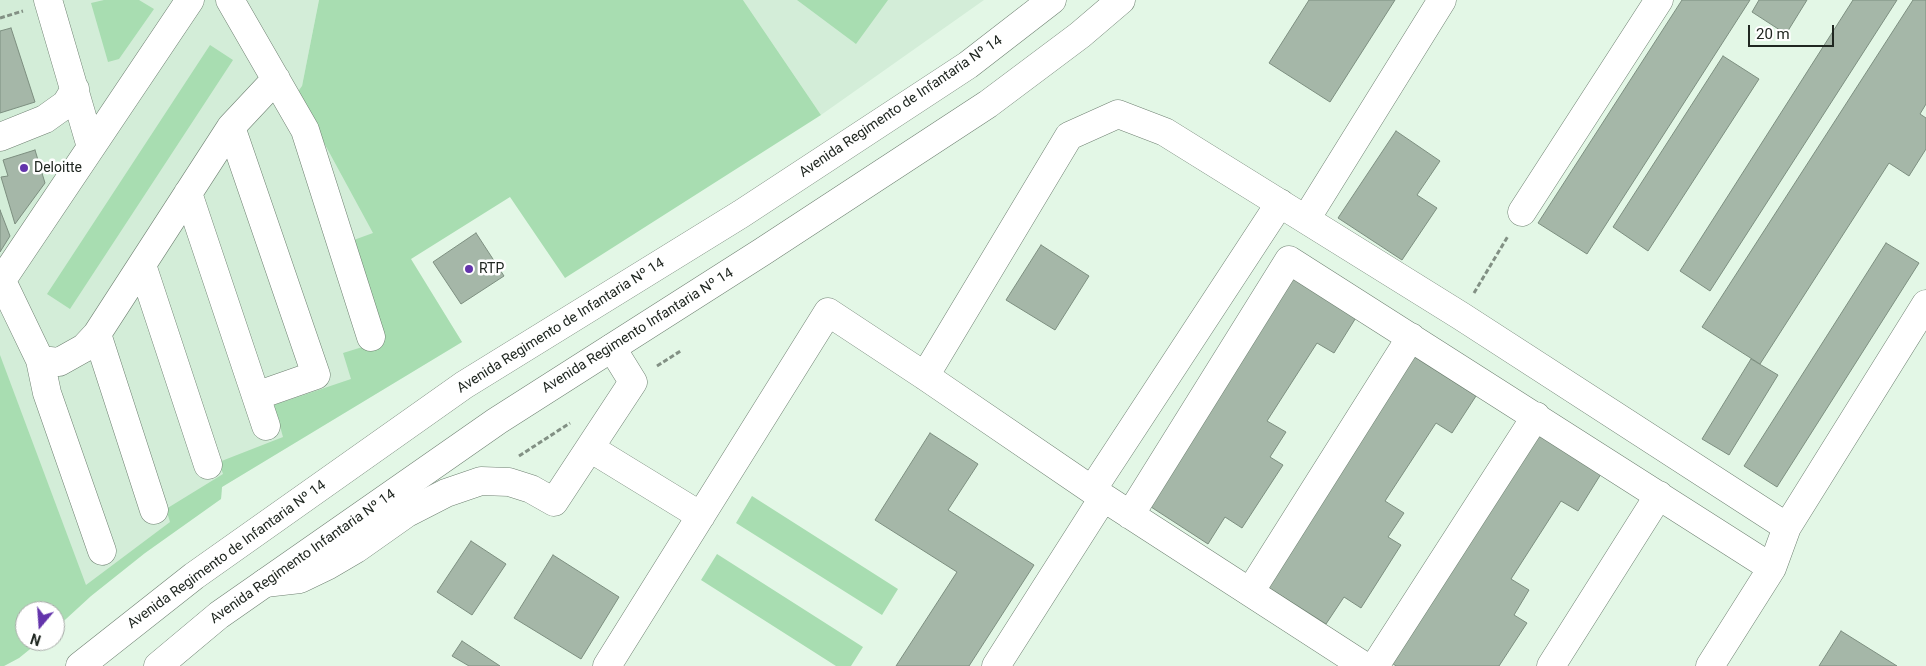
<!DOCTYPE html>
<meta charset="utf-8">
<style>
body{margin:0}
#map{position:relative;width:1926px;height:666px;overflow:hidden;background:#e3f7e6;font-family:Roboto,sans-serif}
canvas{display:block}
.north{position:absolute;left:15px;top:601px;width:50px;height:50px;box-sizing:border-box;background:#fff;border:1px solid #a6a9a6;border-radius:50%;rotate:198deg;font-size:14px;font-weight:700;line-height:20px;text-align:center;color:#202721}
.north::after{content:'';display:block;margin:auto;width:18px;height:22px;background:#6334ab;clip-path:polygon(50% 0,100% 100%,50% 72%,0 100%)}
.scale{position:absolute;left:1748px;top:25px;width:86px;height:22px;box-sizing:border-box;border:2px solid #202721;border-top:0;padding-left:6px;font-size:15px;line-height:18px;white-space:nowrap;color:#202721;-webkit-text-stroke:4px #fff;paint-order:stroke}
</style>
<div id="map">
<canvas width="1926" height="666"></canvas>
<div class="north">N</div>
<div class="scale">20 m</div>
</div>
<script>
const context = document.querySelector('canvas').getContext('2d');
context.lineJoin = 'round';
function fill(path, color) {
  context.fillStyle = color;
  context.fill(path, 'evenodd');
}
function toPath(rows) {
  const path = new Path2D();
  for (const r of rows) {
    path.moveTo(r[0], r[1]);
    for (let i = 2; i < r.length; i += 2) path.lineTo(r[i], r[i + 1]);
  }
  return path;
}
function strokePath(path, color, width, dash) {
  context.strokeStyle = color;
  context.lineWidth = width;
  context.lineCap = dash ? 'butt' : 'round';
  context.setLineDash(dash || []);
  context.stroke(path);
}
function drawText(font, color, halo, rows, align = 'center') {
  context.font = font + ' Roboto,sans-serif';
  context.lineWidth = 5;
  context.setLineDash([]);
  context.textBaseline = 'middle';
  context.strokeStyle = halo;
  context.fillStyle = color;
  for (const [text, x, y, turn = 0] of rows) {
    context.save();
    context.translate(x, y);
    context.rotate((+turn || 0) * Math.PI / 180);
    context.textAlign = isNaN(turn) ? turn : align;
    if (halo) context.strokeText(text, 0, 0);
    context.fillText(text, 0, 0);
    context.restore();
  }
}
fill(toPath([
 [0,0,319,0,302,86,462,342,222,487,221,499,145,553,91,596,55,629,55,611,25,611,25,641,40,641,19,658,4,666,0,666],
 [743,0,984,0,821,115]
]), '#d3edd8');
fill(toPath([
 [104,0,139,0,154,9,119,59,108,62,91,3],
 [319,0,743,0,821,115,565,278,510,197,411,259,462,342,222,487,221,499,145,553,91,596,55,629,55,611,25,611,25,641,40,641,19,658,4,666,0,666,0,355,86,585,170,522,166,509,223,474,219,462,283,437,274,405,351,379,343,353,385,340,351,241,373,233,297,93,302,86],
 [797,0,888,0,856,44],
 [210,45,233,60,70,309,47,294],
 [752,496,898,589,882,615,736,523],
 [717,554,863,647,851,666,836,666,701,580]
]), '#a8ddb1');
const building = toPath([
 [1309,0,1395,0,1330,102,1269,63,1309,0],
 [1682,0,1750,0,1587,254,1538,223,1682,0],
 [1759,0,1807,0,1786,34,1752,12,1759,0],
 [1853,0,1897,0,1710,291,1680,271,1853,0],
 [1913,0,1926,0,1926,104,1920,114,1926,118,1926,149,1909,176,1889,163,1760,364,1702,327,1913,0],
 [11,28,35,102,0,113,0,31,11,28],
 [1723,56,1759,79,1648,251,1613,227,1723,56],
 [1396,131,1440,161,1417,195,1437,208,1402,260,1338,218,1396,131],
 [35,150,45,183,15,224,1,177,8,176,3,160,35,150],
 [0,210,10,236,0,252,0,210],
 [476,233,504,276,461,304,433,262,476,233],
 [1886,243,1919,263,1777,487,1744,466,1886,243],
 [1041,245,1089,276,1055,330,1006,300,1041,245],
 [1294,276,1357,316,1334,353,1317,343,1267,421,1286,432,1270,457,1283,465,1242,528,1225,517,1208,544,1148,505,1294,276],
 [1413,356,1476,396,1452,433,1436,423,1385,501,1404,513,1388,537,1401,545,1361,608,1344,597,1326,624,1266,586,1413,356],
 [1751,359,1778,375,1729,455,1702,439,1751,359],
 [930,433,978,464,948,510,1034,565,969,666,896,666,957,572,875,520,930,433],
 [1538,434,1601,474,1578,511,1561,501,1511,579,1529,590,1514,615,1527,623,1499,666,1396,666,1392,663,1538,434],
 [471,541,506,564,472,615,437,592,471,541],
 [553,555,619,597,581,659,514,618,553,555],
 [1841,631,1897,666,1819,666,1841,631],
 [462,641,500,666,469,666,452,656,462,641]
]);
fill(building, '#a5b7a8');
strokePath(building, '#7d8f80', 1);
const minor = toPath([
 [48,0,91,147],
 [230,0,305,130,371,337],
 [0,137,45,119,66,104,75,89],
 [188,193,266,426],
 [1522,212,1659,0],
 [1306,219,1442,0],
 [142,265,208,465],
 [2,281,40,360,59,362,84,348,97,334,231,127],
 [0,283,190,0],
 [97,334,154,510],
 [40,360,47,393,102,551],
 [925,376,1069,136,1118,114,1165,132,1461,316,1787,527],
 [256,396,316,375,231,127,276,79],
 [590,448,701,516],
 [1092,490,1280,203],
 [1130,515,1289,260,1772,568],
 [265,583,300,579,327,566,356,549,407,513,446,493,481,481,509,482,531,489,554,502,633,382,612,348],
 [1250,592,1411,337],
 [607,666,828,312,925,376,1092,490,1364,666],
 [996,666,1103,498],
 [1375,666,1536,416],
 [1551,666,1659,495],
 [1710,666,1772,568,1787,527,1926,304]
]);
const major = toPath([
 [80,666,194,576,464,385,741,214,968,65,1052,0],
 [158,666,219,615,497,421,762,252,988,104,1080,35,1121,0]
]);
strokePath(minor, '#6f8172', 29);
strokePath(major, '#6f8172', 29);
strokePath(toPath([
 [0,18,23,11],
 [1474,293,1508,236],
 [657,366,682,350],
 [519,456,570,423]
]), '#829084', 3, [5, 2.5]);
strokePath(minor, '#fff', 28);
strokePath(major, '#fff', 28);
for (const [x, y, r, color] of [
 [24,168,5,"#6334ab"],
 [469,269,5,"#6334ab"]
]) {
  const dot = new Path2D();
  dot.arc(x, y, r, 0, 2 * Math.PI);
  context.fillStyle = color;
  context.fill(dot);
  strokePath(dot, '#fff', 2);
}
drawText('14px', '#202721', '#fff', [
 ["Avenida Regimento de Infantaria Nº 14",901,107,-34],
 ["Avenida Regimento de Infantaria Nº 14",561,326,-32],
 ["Avenida Regimento Infantaria Nº 14",638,331,-32],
 ["Avenida Regimento de Infantaria Nº 14",227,555,-36],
 ["Avenida Regimento Infantaria Nº 14",303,557,-35]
]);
drawText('14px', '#202721', '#fff', [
 ["Deloitte",34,168],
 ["RTP",479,269]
], 'left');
</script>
